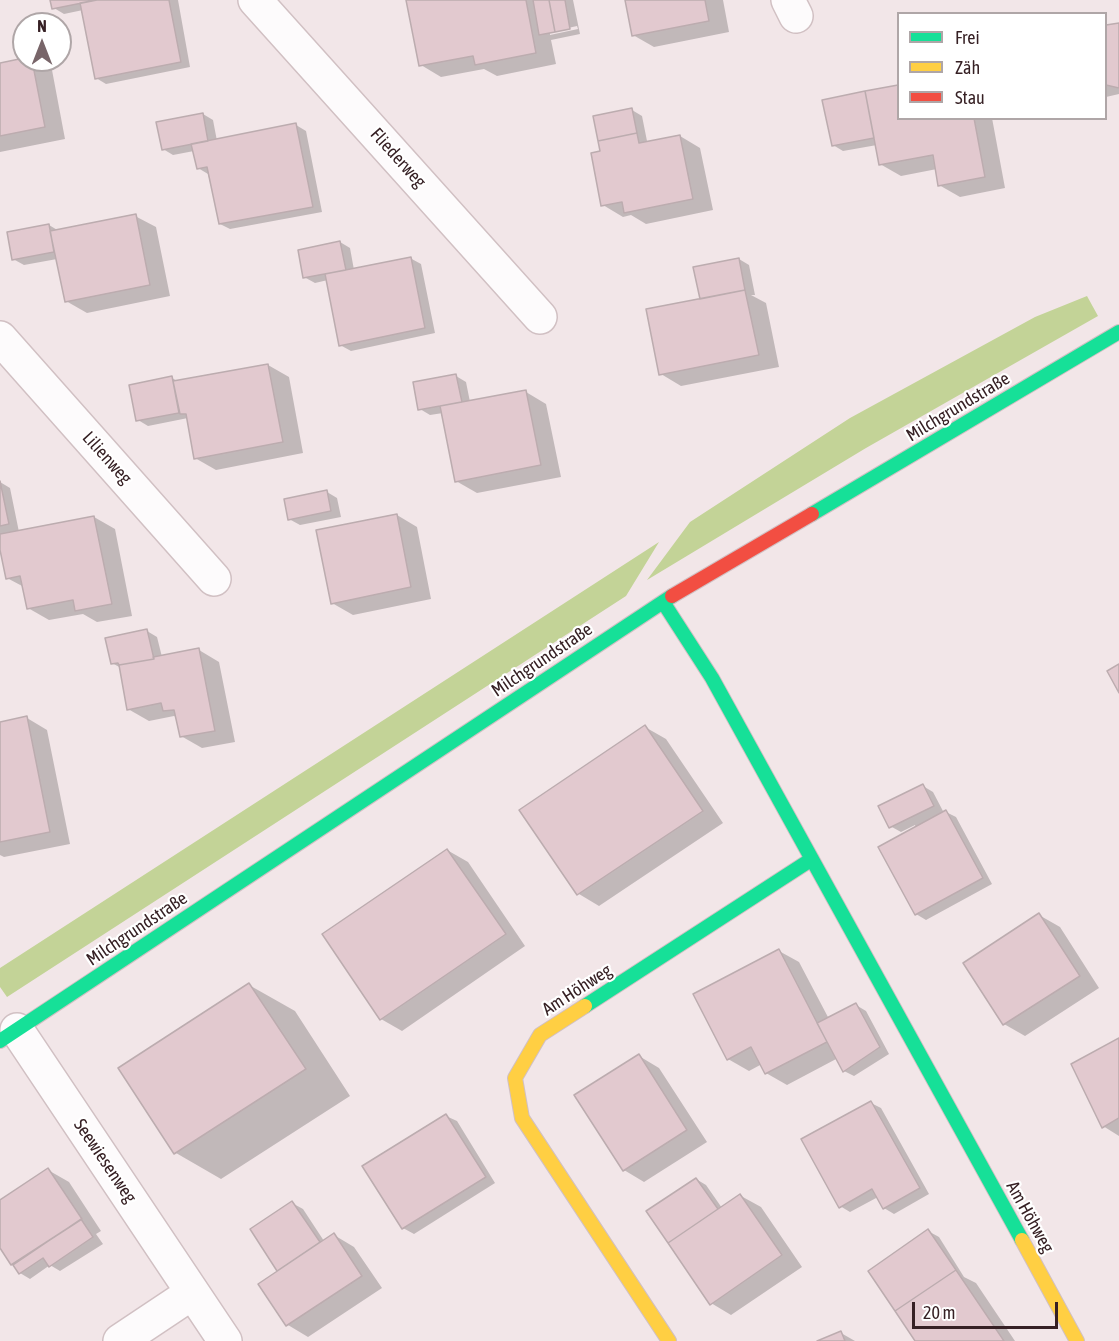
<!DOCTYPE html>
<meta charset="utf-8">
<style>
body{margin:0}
#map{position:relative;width:1119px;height:1341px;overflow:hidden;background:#f2e6e8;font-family:"Asap Condensed",sans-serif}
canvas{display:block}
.legend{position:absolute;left:897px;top:12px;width:210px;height:108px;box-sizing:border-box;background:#fff;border:2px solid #afa6a7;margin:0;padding:8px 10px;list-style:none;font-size:18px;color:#362024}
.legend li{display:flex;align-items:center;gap:12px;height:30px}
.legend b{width:30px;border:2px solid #afa6a7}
.north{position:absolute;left:12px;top:12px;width:60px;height:60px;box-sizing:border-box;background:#fff;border:2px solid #afa6a7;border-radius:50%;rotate:0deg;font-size:16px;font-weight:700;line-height:24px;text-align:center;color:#362024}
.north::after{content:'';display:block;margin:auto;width:21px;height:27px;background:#786569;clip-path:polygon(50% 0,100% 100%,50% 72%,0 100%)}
.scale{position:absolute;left:912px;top:1302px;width:146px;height:27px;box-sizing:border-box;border:3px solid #362024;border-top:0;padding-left:8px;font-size:18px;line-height:21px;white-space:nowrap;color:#362024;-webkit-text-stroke:4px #fff;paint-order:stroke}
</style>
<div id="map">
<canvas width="1119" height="1341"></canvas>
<ul class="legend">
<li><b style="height:8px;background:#16e098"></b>Frei</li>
<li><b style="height:8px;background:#ffcf43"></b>Zäh</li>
<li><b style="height:8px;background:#f24e42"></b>Stau</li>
</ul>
<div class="north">N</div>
<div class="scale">20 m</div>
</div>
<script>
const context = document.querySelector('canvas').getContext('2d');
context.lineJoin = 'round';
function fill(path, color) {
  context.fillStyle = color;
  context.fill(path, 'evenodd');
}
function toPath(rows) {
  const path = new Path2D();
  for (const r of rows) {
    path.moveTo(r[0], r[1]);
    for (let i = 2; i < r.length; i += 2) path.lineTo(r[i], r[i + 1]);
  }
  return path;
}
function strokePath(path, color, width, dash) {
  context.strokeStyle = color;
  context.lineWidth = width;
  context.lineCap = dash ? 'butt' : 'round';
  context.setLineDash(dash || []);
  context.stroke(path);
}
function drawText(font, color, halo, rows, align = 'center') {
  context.font = font + ' "Asap Condensed",sans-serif';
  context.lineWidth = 4.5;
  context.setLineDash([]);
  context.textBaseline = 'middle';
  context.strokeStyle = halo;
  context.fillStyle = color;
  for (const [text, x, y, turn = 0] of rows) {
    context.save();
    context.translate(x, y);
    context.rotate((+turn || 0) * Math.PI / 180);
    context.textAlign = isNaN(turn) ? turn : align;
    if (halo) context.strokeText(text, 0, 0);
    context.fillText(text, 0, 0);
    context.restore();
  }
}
fill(toPath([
 [1087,296,1098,316,866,448,647,580,690,522,850,418,1035,317],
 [659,542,626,596,7,997,0,987,0,968]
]), '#c3d397');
fill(toPath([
 [52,0,178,0,190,67,106,84,96,78,83,10,64,14,54,8],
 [408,0,573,0,580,34,551,40,556,64,497,76,484,69,441,77,421,65],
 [577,26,578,29,550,35,550,32],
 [626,0,723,0,729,32,654,47,633,35],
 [1119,24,1119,94,1106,97,1106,27],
 [24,59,35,60,52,70,65,139,0,152,0,64],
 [898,86,898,118,992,118,1005,188,960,197,939,185,937,169,901,176,880,164,877,145,843,151,833,145,824,101],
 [632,110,642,116,647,141,650,142,680,136,700,148,713,210,646,224,631,215,623,217,603,205,602,152],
 [203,114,213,120,217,141,296,125,306,131,322,212,230,229,220,224,208,174,198,168,194,151,173,155,163,149],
 [135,216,156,227,170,296,87,313,66,301,57,259,24,265,13,259,49,225,59,231],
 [340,242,350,248,354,270,410,258,421,264,435,333,351,351,340,345,328,280,315,283,304,277],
 [739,259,749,265,755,295,751,295,766,303,779,367,681,386,661,374,704,300],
 [268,365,289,377,303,453,216,470,195,458,188,418,148,426,138,420,172,378,179,382],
 [456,376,466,382,470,402,526,392,546,404,561,477,477,493,456,481,443,413,430,415,420,409],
 [0,482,10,488,19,532,94,517,115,529,132,616,97,622,83,614,49,620,28,608,24,587,7,578,0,542],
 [327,492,337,498,341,517,300,525,289,519],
 [397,515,417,527,431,599,353,615,332,603],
 [147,631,157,637,162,657,199,650,219,662,235,742,202,748,181,736,178,718,174,716,149,721,128,709,121,668,112,663],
 [27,718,47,730,70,844,4,857,0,855,0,723],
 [645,727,666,739,723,823,599,906,579,894,521,810],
 [923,786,933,792,944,813,946,812,956,817,992,884,926,920,916,914,916,828,915,825,901,832,890,826],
 [447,850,468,862,525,946,402,1031,381,1019],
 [1039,915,1060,927,1099,988,1025,1036,1004,1024],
 [779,951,799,962,829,1019,856,1005,866,1011,889,1054,854,1076,844,1071,838,1058,787,1085,766,1073,762,1064,749,1071,728,1059,695,995],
 [249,985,295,1011,350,1096,221,1179,176,1153,120,1068],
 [1119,1040,1119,1136,1103,1126],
 [639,1056,659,1068,707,1142,644,1182,624,1170],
 [871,1103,881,1108,929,1194,894,1214,884,1208,878,1197,850,1212,840,1206],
 [446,1116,457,1121,495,1183,414,1234,403,1228,364,1167],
 [48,1170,69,1182,101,1231,96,1234,103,1244,60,1271,50,1265,30,1279,20,1273,0,1245,0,1202],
 [696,1179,706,1185,722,1208,741,1196,761,1207,802,1267,731,1315,711,1303],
 [292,1203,303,1209,324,1241,334,1235,354,1247,382,1288,308,1337,288,1325,260,1284,280,1271,252,1230],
 [928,1231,939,1237,964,1277,976,1283,1015,1341,917,1341],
 [841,1333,855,1341,821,1341]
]), '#0003');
const building = toPath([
 [50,0,97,0,52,9,50,0],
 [97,0,169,0,181,62,95,79,80,3,97,0],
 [406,0,526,0,536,53,475,65,473,56,419,66,406,0],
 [533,0,549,0,555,32,539,35,533,0],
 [549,0,565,0,570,29,555,32,549,0],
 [625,0,705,0,709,21,632,36,625,0],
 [1119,23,1119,88,1106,85,1106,25,1119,23],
 [24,58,24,60,32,60,45,127,0,136,0,63,24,58],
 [898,85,898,118,974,118,985,177,938,186,933,155,879,165,865,91,898,85],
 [865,91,874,138,832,146,822,100,865,91],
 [632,108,637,133,598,141,593,116,632,108],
 [203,113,208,141,162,150,156,122,203,113],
 [296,123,313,207,219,224,207,167,197,169,191,144,296,123],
 [637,133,639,143,680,135,693,199,624,213,622,202,601,206,591,153,600,151,598,141,637,133],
 [136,214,150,285,65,302,50,231,136,214],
 [49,224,54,252,12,260,7,232,49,224],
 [340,241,346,270,303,278,298,250,340,241],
 [411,257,425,328,339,346,325,274,411,257],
 [739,258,745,290,700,299,693,267,739,258],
 [745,290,759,355,659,375,646,309,745,290],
 [268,364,283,442,194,459,186,414,180,414,173,381,268,364],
 [456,374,462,402,418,410,413,382,456,374],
 [172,376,179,413,136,421,129,385,172,376],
 [526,390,541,465,455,482,440,406,526,390],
 [0,481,9,524,0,526,0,481],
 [327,490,331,511,288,520,284,499,327,490],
 [397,514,411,587,331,604,316,530,397,514],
 [94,516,112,604,75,611,73,600,27,609,20,576,6,579,0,550,0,534,94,516],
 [147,629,154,659,119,665,118,663,111,664,105,638,147,629],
 [199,648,215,731,180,737,174,710,163,711,161,703,127,710,119,665,154,659,153,657,199,648],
 [1119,664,1119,693,1107,671,1119,664],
 [27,716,50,832,0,842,0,722,27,716],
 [645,725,703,811,577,895,519,810,645,725],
 [923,784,934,806,889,828,878,806,923,784],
 [946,810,983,878,915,915,878,847,946,810],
 [447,849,506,934,380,1020,322,934,447,849],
 [1039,913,1080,976,1003,1025,963,963,1039,913],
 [779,949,827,1042,765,1074,751,1047,727,1060,693,994,779,949],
 [249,983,306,1069,174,1154,118,1068,249,983],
 [856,1003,880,1047,843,1072,817,1023,856,1003],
 [1119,1038,1119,1118,1102,1128,1071,1064,1119,1038],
 [639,1054,687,1130,623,1171,574,1095,639,1054],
 [871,1101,920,1188,883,1209,872,1189,839,1208,801,1139,871,1101],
 [446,1114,486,1177,402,1229,362,1166,446,1114],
 [48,1168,82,1219,11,1265,0,1248,0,1200,48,1168],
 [696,1178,718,1209,668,1243,646,1211,696,1178],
 [740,1194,782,1255,710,1305,668,1243,740,1194],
 [292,1201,320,1242,277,1271,250,1229,292,1201],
 [81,1219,93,1237,49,1267,43,1258,19,1274,13,1265,81,1219],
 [928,1229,956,1270,895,1311,868,1271,928,1229],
 [334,1233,362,1276,286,1326,258,1284,334,1233],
 [956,1270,1004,1341,915,1341,895,1311,956,1270],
 [841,1331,845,1341,817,1341,841,1331]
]);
fill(building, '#e2c9cf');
strokePath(building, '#bcacaf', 1.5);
const street = toPath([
 [255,0,540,317],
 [788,0,796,16],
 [0,338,214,579],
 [17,1030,225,1341],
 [120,1341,192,1293]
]);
const fast = toPath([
 [812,514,1119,332],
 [663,602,712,678,1022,1240],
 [585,1006,812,859],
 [0,1041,672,596]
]);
const slow = toPath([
 [585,1006,540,1035,515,1078,522,1118,669,1341],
 [1022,1240,1077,1341]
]);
const jam = toPath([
 [672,596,812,514]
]);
strokePath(street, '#d1c0c3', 36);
strokePath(fast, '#d1c0c3', 16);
strokePath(slow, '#d1c0c3', 16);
strokePath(jam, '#d1c0c3', 16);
strokePath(street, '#fdfbfc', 33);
strokePath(fast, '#16e098', 14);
strokePath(slow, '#ffcf43', 14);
strokePath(jam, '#f24e42', 14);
drawText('18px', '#362024', '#fff', [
 ["Fliederweg",398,158,48],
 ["Milchgrundstraße",958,407,-31],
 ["Lilienweg",107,458,48],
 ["Milchgrundstraße",542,660,-34],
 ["Milchgrundstraße",137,929,-34],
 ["Am Höhweg",577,990,-33],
 ["Seewiesenweg",105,1161,56],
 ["Am Höhweg",1030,1217,61]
]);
</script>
